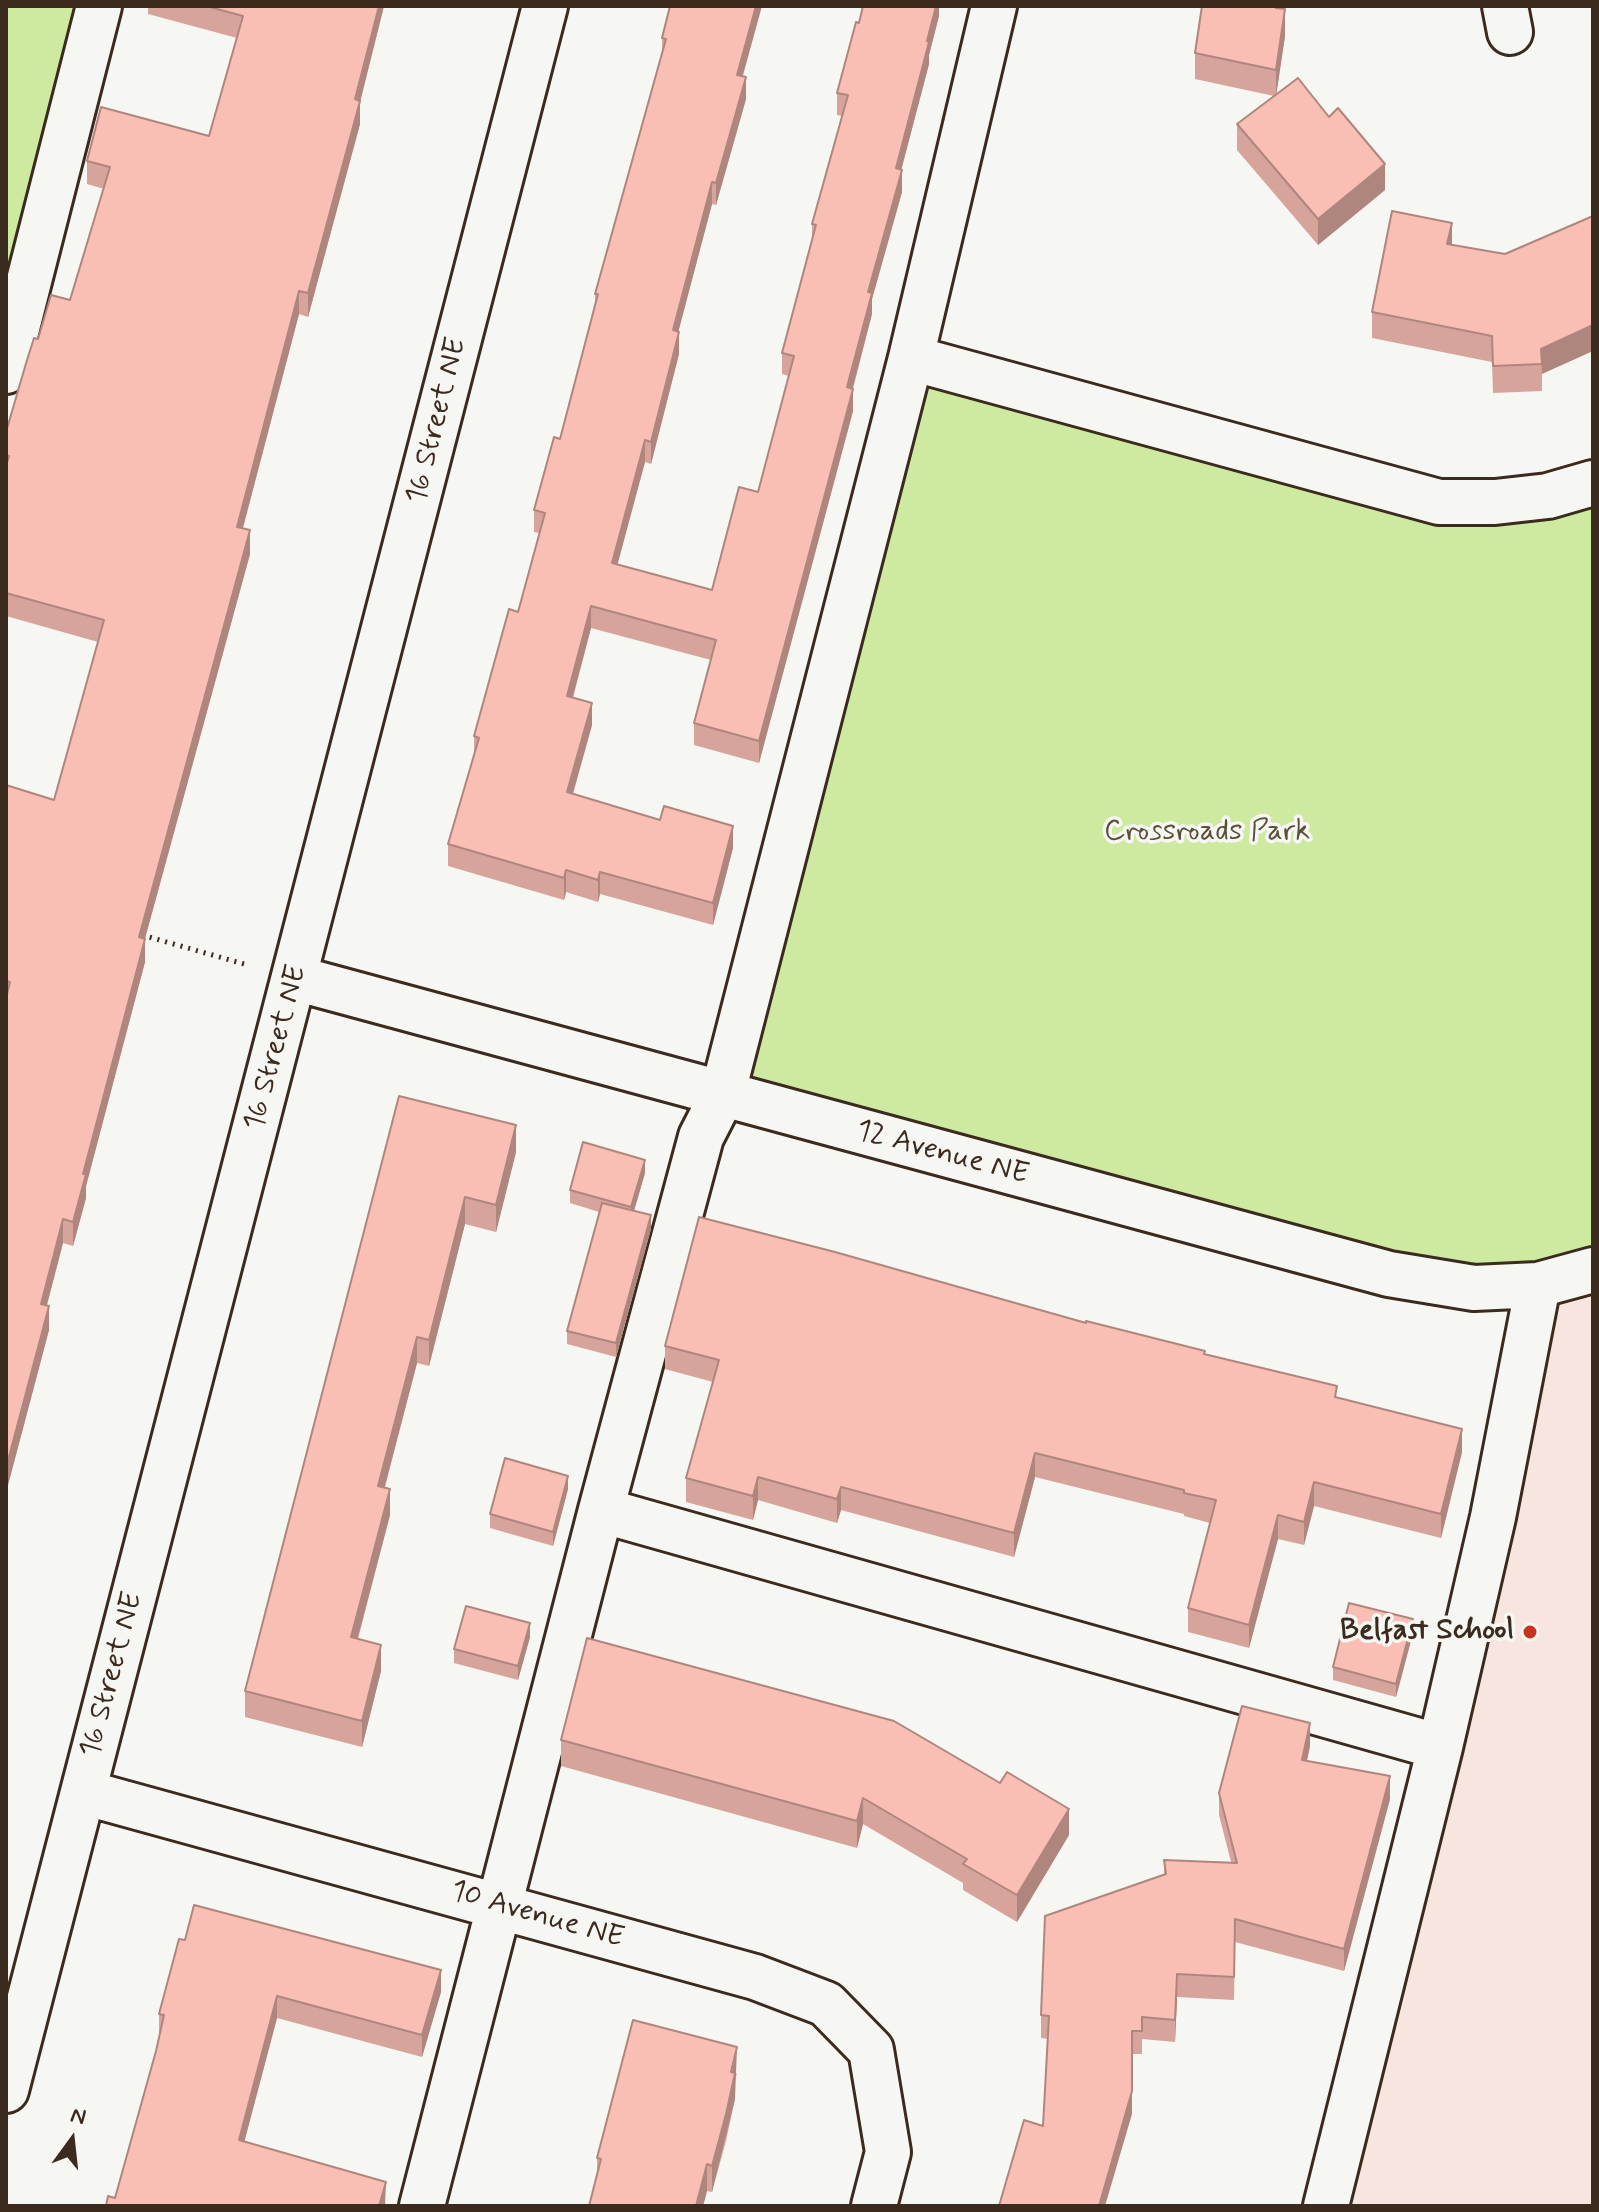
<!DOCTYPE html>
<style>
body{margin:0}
#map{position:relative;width:1599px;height:2212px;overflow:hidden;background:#f6f6f2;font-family:Mynerve,sans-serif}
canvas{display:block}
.frame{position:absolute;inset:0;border:8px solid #3b2a1e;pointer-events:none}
.north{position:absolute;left:32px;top:2100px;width:80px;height:80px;-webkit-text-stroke:6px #f6f6f2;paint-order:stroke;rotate:15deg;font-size:22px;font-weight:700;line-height:32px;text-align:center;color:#3b2a1e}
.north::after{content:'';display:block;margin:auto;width:28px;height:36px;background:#3b2a1e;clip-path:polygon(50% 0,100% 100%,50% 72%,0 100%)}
</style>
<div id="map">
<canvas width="1599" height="2212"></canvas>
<div class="frame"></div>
<div class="north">N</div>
</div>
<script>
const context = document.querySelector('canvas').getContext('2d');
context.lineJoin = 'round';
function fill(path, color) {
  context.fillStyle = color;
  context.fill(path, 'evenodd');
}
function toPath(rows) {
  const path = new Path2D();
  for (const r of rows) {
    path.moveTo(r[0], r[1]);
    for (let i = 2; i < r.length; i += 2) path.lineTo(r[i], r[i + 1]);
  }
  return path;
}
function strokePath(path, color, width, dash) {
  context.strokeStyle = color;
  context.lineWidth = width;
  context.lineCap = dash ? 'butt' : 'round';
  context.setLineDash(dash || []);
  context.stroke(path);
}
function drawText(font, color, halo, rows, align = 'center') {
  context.font = font + ' Mynerve,sans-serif';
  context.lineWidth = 7;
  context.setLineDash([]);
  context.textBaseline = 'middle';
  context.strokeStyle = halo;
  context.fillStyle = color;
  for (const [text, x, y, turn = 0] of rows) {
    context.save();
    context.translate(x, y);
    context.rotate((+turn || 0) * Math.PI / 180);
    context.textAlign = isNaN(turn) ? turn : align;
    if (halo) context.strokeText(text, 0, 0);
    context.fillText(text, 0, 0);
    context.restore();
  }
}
fill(toPath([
 [1593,1270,1593,2206,1326,2206,1538,1285]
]), '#f7e6df');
fill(toPath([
 [6,6,99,6,6,371],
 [911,358,1439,502,1593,483,1593,1270,1474,1288,722,1096]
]), '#ceeaa0');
const minor = toPath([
 [1505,6,1510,32],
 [911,358,1439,502,1495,502,1548,496,1593,483],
 [6,371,99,6],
 [295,978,1389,1274,1474,1288,1538,1285,1593,1270],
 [601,1510,1440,1747],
 [83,1792,755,1977,826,2004,871,2050,888,2152,874,2206],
 [6,2090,545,6],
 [422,2206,601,1510,701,1137,722,1096,911,358,994,6],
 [1326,2206,1440,1747,1493,1517,1538,1285]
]);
strokePath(minor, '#3b2a1e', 50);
strokePath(toPath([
 [142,935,244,964]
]), '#3b2a1e', 5, [2, 6]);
strokePath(minor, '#f6f6f2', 44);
fill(toPath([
 [148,6,384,6,360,102,360,124,308,317,299,314,243,528,250,554,145,939,145,962,86,1186,86,1198,73,1246,63,1243,47,1305,49,1330,8,1485,8,1499,6,1506,6,785,54,800,98,642,6,616,6,432,38,339,70,300,104,189,87,184,87,161,209,136,237,38,148,14],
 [670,6,743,76,746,99,716,205,712,204,678,332,679,354,651,464,645,462,617,564,712,590,758,492,789,376,782,374,782,353,812,238,812,224,842,116,837,115,837,93,859,23,939,6,939,16,929,55,929,64,901,170,902,192,872,299,872,314,853,389,853,411,759,763,694,745,694,723,711,660,591,628,573,698,592,725,573,794,733,848,713,925,600,894,598,902,566,892,564,900,448,866,448,844,474,754,474,736,518,612,539,533,534,532,534,510,560,439,595,303,595,294,662,55,662,38],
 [1283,9,1285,36,1276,94,1385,190,1318,245,1237,150,1237,124,1274,96,1195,79,1195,53],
 [1593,216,1542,374,1542,391,1493,393,1492,362,1372,338,1372,312,1452,245,1505,254],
 [399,1096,516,1152,496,1232,465,1224,429,1366,417,1363,385,1487,390,1515,358,1639,381,1671,362,1747,245,1717,245,1691],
 [645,1173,634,1211,651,1229,616,1357,567,1344,567,1331,599,1212,570,1203,570,1190],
 [1086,1323,1205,1354,1337,1398,1462,1452,1441,1538,1314,1506,1304,1545,1278,1539,1249,1648,1188,1632,1188,1608,1210,1523,1184,1516,1184,1514,1035,1477,1014,1557,841,1510,837,1523,758,1500,753,1520,686,1502,686,1478,713,1382,665,1369,665,1346],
 [568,1489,553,1546,490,1528,490,1514],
 [1413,1633,1396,1697,1333,1680,1333,1667],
 [530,1637,518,1680,454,1663,454,1649],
 [561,1740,1069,1835,1017,1922,963,1890,963,1883,863,1824,857,1848,561,1766],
 [1310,1746,1307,1761,1390,1799,1344,1971,1235,1942,1234,2000,1177,1997,1175,2042,1142,2039,1142,2054,1132,2054,1132,2114,1043,2126,1048,2039,1041,2038,1041,2015,1164,1875,1164,1860,1231,1862,1219,1815,1219,1793],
 [179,1939,441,1992,422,2057,277,2018,244,2142,386,2204,385,2206,106,2206,115,2198,156,2051,159,2036,159,2014],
 [737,2073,735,2081,735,2099,726,2141,712,2192,707,2191,703,2206,589,2206,597,2174,597,2158]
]), '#d7a49b');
fill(toPath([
 [379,6,384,6,360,102,360,124,308,317,308,293],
 [756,6,762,6,737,97,737,75],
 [936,6,939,6,939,16,929,55,929,64,896,190,896,168],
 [1285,9,1285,36,1276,97,1276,70],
 [746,77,746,99,716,205,716,183],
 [1385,164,1385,190,1318,245,1318,219],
 [902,170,902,192,872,299,872,314,847,409,847,387,868,292],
 [712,182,712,204,673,352,673,330],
 [1452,223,1452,249,1447,244],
 [299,291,299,314,237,550,237,527],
 [1593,325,1593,351,1542,374,1541,349],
 [679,332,679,354,651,464,651,442],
 [853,389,853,411,759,763,759,741],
 [645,440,645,462,612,585,612,563],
 [250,530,250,554,139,960,139,937],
 [591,606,591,628,567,718,567,696],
 [592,703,592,725,567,814,567,792],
 [733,826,733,848,713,925,713,903],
 [566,870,566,892,564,900,564,878],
 [600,872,600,894,598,902,598,880],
 [145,939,145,962,86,1186,86,1198,73,1246,73,1222,83,1174],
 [516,1125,516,1152,496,1232,496,1205],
 [645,1160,645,1173,631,1221,631,1207],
 [465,1197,465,1224,429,1366,429,1340],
 [651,1215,651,1229,616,1357,616,1343],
 [63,1219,63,1243,41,1327,41,1304],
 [49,1306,49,1330,8,1485,8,1499,6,1506,6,1468],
 [417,1337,417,1363,378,1512,378,1486],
 [1462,1429,1462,1452,1441,1538,1441,1514],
 [1035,1453,1035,1477,1014,1557,1014,1533],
 [568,1476,568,1489,553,1546,553,1532],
 [758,1477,758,1500,753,1520,753,1496],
 [1314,1482,1314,1506,1304,1545,1304,1522],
 [841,1487,841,1510,837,1523,837,1499],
 [390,1489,390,1515,351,1663,351,1637],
 [1278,1515,1278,1539,1249,1648,1249,1625],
 [1413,1619,1413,1633,1396,1697,1396,1684],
 [530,1623,530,1637,518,1680,518,1666],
 [381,1645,381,1671,362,1747,362,1721],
 [1310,1723,1310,1746,1302,1783,1302,1760],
 [1390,1776,1390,1799,1344,1971,1344,1949],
 [863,1798,863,1824,857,1848,857,1821],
 [1069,1809,1069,1835,1017,1922,1017,1895],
 [441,1970,441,1992,422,2057,422,2035],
 [1177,1974,1177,1997,1175,2042,1175,2020],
 [277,1996,277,2018,239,2162,239,2140],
 [737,2047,735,2099,712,2192,712,2166],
 [1132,2091,1132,2114,1105,2206,1099,2206],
 [707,2164,707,2191,703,2206,696,2206],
 [386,2182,385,2206,379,2206]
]), '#af867e');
const building = toPath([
 [206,6,379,6,355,99,360,101,308,293,299,291,237,527,250,530,139,937,145,939,83,1174,86,1174,73,1222,63,1219,41,1304,49,1306,6,1468,6,998,10,982,6,981,6,785,54,800,104,620,6,593,6,466,9,456,6,455,6,432,27,360,34,338,38,339,51,295,70,300,110,167,87,161,101,107,209,136,243,16,206,6],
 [670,6,756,6,737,75,746,77,716,183,712,182,673,330,679,332,651,442,645,440,612,563,712,590,739,487,758,492,794,356,782,353,816,225,812,224,848,95,837,93,856,22,859,23,863,6,936,6,927,41,929,42,896,168,902,170,868,292,872,293,847,387,853,389,759,741,694,723,716,640,591,606,567,696,592,703,567,792,660,820,664,806,733,826,713,903,600,872,598,880,566,870,564,878,448,844,479,738,474,736,509,609,518,612,545,513,534,510,554,437,560,439,598,294,595,294,666,39,662,38,670,6],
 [1202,6,1276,6,1276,8,1285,9,1276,70,1195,53,1202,6],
 [1298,78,1329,117,1338,108,1385,164,1318,219,1237,124,1298,78],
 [1392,211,1452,223,1447,244,1505,254,1593,216,1593,325,1541,349,1542,364,1493,366,1492,336,1372,312,1392,211],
 [399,1096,516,1125,496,1205,465,1197,429,1340,417,1337,378,1486,390,1489,351,1637,381,1645,362,1721,245,1691,399,1096],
 [583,1142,645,1160,631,1207,570,1190,583,1142],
 [602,1203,651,1215,616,1343,567,1331,602,1203],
 [699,1217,835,1252,1086,1323,1086,1321,1205,1351,1204,1354,1337,1386,1335,1397,1462,1429,1441,1514,1314,1482,1304,1522,1278,1515,1249,1625,1188,1608,1216,1500,1184,1493,1184,1490,1035,1453,1014,1533,841,1487,837,1499,758,1477,753,1496,686,1478,719,1360,665,1346,699,1217],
 [505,1458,568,1476,553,1532,490,1514,505,1458],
 [1349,1603,1413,1619,1396,1684,1333,1667,1349,1603],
 [466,1606,530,1623,518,1666,454,1649,466,1606],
 [587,1638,894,1721,1000,1783,1007,1772,1069,1809,1017,1895,963,1864,967,1859,863,1798,857,1821,561,1740,587,1638],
 [1242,1706,1310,1723,1302,1760,1390,1776,1344,1949,1235,1919,1234,1977,1177,1974,1175,2020,1142,2017,1142,2031,1132,2031,1132,2091,1099,2206,999,2206,1024,2120,1043,2126,1049,2016,1041,2015,1045,1916,1166,1874,1164,1860,1237,1863,1219,1793,1242,1706],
 [194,1905,441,1970,422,2035,277,1996,239,2140,386,2182,379,2206,106,2206,108,2196,115,2198,156,2051,164,2015,159,2014,179,1939,185,1940,194,1905],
 [633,2020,737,2047,731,2072,735,2073,726,2114,712,2166,707,2164,696,2206,589,2206,601,2159,597,2158,633,2020]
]);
fill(building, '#fabfb4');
strokePath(building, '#af867e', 2);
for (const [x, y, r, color] of [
 [1530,1632,8,"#c8321e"]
]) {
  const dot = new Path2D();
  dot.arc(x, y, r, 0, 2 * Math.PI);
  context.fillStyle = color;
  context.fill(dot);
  strokePath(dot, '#f6f6f2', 3);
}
drawText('30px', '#3b2a1e', '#f6f6f2', [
 ["16 Street NE",438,421,-76],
 ["16 Street NE",277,1048,-75],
 ["12 Avenue NE",942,1154,15],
 ["16 Street NE",113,1675,-75],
 ["10 Avenue NE",537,1916,16]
]);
drawText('30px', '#585038', '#f6f6f2', [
 ["Crossroads Park",1207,833]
]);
drawText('bold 30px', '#3b2a1e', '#f6f6f2', [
 ["Belfast School",1514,1632]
], 'right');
</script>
